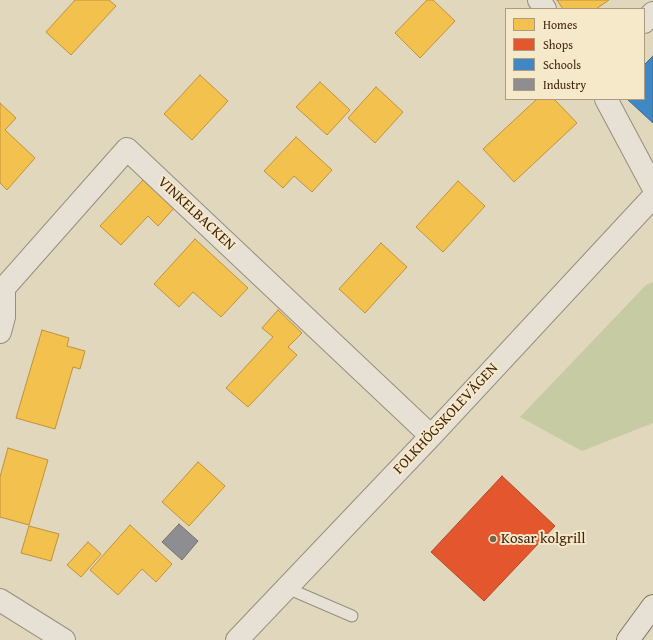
<!DOCTYPE html>
<meta charset="utf-8">
<style>
body{margin:0}
#map{position:relative;width:653px;height:640px;overflow:hidden;background:#e0d7bd;font-family:"Gentium Book Plus",serif}
canvas{display:block}
.legend{position:absolute;left:505px;top:8px;width:140px;height:92px;box-sizing:border-box;background:#f5e9ca;border:1px solid #ae9a7f;margin:0;padding:5px 7px;list-style:none;font-size:12px;color:#43230f}
.legend li{display:flex;align-items:center;gap:8px;height:20px}
.legend b{width:20px;border:1px solid #ae9a7f}
</style>
<div id="map">
<canvas width="653" height="640"></canvas>
<ul class="legend">
<li><b style="height:11px;background:#f2c14e"></b>Homes</li>
<li><b style="height:11px;background:#e4572e"></b>Shops</li>
<li><b style="height:11px;background:#3f88c5"></b>Schools</li>
<li><b style="height:11px;background:#8d8d92"></b>Industry</li>
</ul>
</div>
<script>
const context = document.querySelector('canvas').getContext('2d');
context.lineJoin = 'round';
function fill(path, color) {
  context.fillStyle = color;
  context.fill(path, 'evenodd');
}
function toPath(rows) {
  const path = new Path2D();
  for (const r of rows) {
    path.moveTo(r[0], r[1]);
    for (let i = 2; i < r.length; i += 2) path.lineTo(r[i], r[i + 1]);
  }
  return path;
}
function strokePath(path, color, width, dash) {
  context.strokeStyle = color;
  context.lineWidth = width;
  context.lineCap = dash ? 'butt' : 'round';
  context.setLineDash(dash || []);
  context.stroke(path);
}
function drawText(font, color, halo, rows, align = 'center') {
  context.font = font + ' "Gentium Book Plus",serif';
  context.lineWidth = 4;
  context.setLineDash([]);
  context.textBaseline = 'middle';
  context.strokeStyle = halo;
  context.fillStyle = color;
  for (const [text, x, y, turn = 0] of rows) {
    context.save();
    context.translate(x, y);
    context.rotate((+turn || 0) * Math.PI / 180);
    context.textAlign = isNaN(turn) ? turn : align;
    if (halo) context.strokeText(text, 0, 0);
    context.fillText(text, 0, 0);
    context.restore();
  }
}
fill(toPath([
 [653,282,653,423,582,451,520,417,646,285]
]), '#c7cba4');
const homes = toPath([
 [75,0,109,0,116,6,71,55,46,32,75,0],
 [427,0,433,0,455,21,420,58,395,33,427,0],
 [557,0,609,0,596,9,563,9,557,0],
 [200,75,228,101,192,140,164,114,200,75],
 [320,82,350,110,327,135,296,107,320,82],
 [376,87,403,112,375,143,348,118,376,87],
 [537,99,554,99,577,123,514,182,483,149,537,99],
 [0,103,16,118,5,130,35,158,7,190,0,183,0,103],
 [296,137,332,170,312,192,294,176,283,188,264,171,296,137],
 [143,180,174,208,158,226,148,216,121,245,100,226,143,180],
 [458,181,485,206,443,252,416,227,458,181],
 [195,239,248,288,221,317,193,292,179,307,154,284,195,239],
 [381,243,407,267,365,313,339,289,381,243],
 [278,310,302,333,288,347,297,355,248,407,226,388,273,337,262,328,278,310],
 [42,330,69,338,67,346,85,351,80,369,73,367,55,429,16,418,42,330],
 [8,448,48,460,29,525,0,517,0,477,8,448],
 [198,462,225,486,189,526,162,502,198,462],
 [130,525,172,564,156,582,142,569,118,595,90,570,130,525],
 [29,526,59,534,51,561,21,553,29,526],
 [88,542,101,554,81,577,67,565,88,542]
]);
fill(homes, '#f2c14e');
strokePath(homes, '#be923b', 1);
const shops = toPath([
 [502,476,555,526,484,601,431,552,502,476]
]);
fill(shops, '#e4572e');
strokePath(shops, '#b44725', 1);
const schools = toPath([
 [653,56,653,123,627,99,644,99,644,65,653,56]
]);
fill(schools, '#3f88c5');
strokePath(schools, '#406a8e', 1);
const industry = toPath([
 [179,524,198,541,182,560,162,542,179,524]
]);
fill(industry, '#8d8d92');
strokePath(industry, '#776d6b', 1);
const lane = toPath([
 [287,588,352,616]
]);
const street = toPath([
 [539,0,545,9],
 [644,22,653,13],
 [606,99,653,187],
 [0,332,4,317,4,288,127,149,431,436],
 [0,600,64,640],
 [237,640,431,436,653,197]
]);
const secondary = toPath([
 [628,640,653,606]
]);
strokePath(lane, '#978e7d', 13);
strokePath(street, '#978e7d', 24);
strokePath(secondary, '#807667', 24);
strokePath(lane, '#e6e1d4', 11);
strokePath(street, '#e6e1d4', 22);
strokePath(secondary, '#e6e1d4', 22);
for (const [x, y, r, color] of [
 [493,539,4,"#7a624c"]
]) {
  const dot = new Path2D();
  dot.arc(x, y, r, 0, 2 * Math.PI);
  context.fillStyle = color;
  context.fill(dot);
  strokePath(dot, '#f5e9ca', 1.5);
}
drawText('15px', '#43230f', '#f5e9ca', [
 ["VINKELBACKEN",196,214,43],
 ["FOLKHÖGSKOLEVÄGEN",446,419,-47]
]);
drawText('15px', '#43230f', '#f5e9ca', [
 ["Kosar kolgrill",501,539]
], 'left');
</script>
